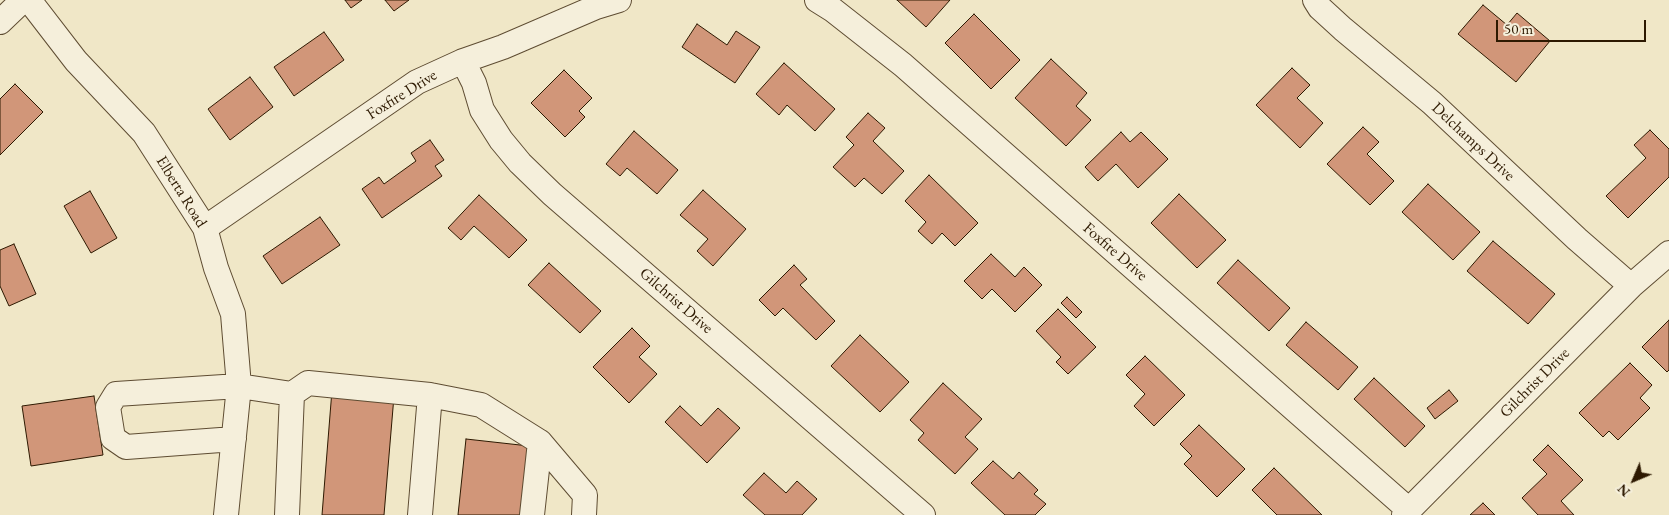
<!DOCTYPE html>
<style>
body{margin:0}
#map{position:relative;width:1669px;height:515px;overflow:hidden;background:#f0e7c7;font-family:"EB Garamond",serif}
canvas{display:block}
.north{position:absolute;left:1609px;top:455px;width:50px;height:50px;-webkit-text-stroke:4px #f5efdb;paint-order:stroke;rotate:225deg;font-size:14px;font-weight:700;line-height:20px;text-align:center;color:#2d1901}
.north::after{content:'';display:block;margin:auto;width:18px;height:22px;background:#2d1901;clip-path:polygon(50% 0,100% 100%,50% 72%,0 100%)}
.scale{position:absolute;left:1496px;top:20px;width:150px;height:22px;box-sizing:border-box;border:2px solid #2d1901;border-top:0;padding-left:6px;font-size:15px;line-height:18px;white-space:nowrap;color:#2d1901;-webkit-text-stroke:4px #f5efdb;paint-order:stroke}
</style>
<div id="map">
<canvas width="1669" height="515"></canvas>
<div class="north">N</div>
<div class="scale">50 m</div>
</div>
<script>
const context = document.querySelector('canvas').getContext('2d');
context.lineJoin = 'round';
function fill(path, color) {
  context.fillStyle = color;
  context.fill(path, 'evenodd');
}
function toPath(rows) {
  const path = new Path2D();
  for (const r of rows) {
    path.moveTo(r[0], r[1]);
    for (let i = 2; i < r.length; i += 2) path.lineTo(r[i], r[i + 1]);
  }
  return path;
}
function strokePath(path, color, width, dash) {
  context.strokeStyle = color;
  context.lineWidth = width;
  context.lineCap = dash ? 'butt' : 'round';
  context.setLineDash(dash || []);
  context.stroke(path);
}
function drawText(font, color, halo, rows, align = 'center') {
  context.font = font + ' "EB Garamond",serif';
  context.lineWidth = 4;
  context.setLineDash([]);
  context.textBaseline = 'middle';
  context.strokeStyle = halo;
  context.fillStyle = color;
  for (const [text, x, y, turn = 0] of rows) {
    context.save();
    context.translate(x, y);
    context.rotate((+turn || 0) * Math.PI / 180);
    context.textAlign = isNaN(turn) ? turn : align;
    if (halo) context.strokeText(text, 0, 0);
    context.fillText(text, 0, 0);
    context.restore();
  }
}
const building = toPath([
 [345,0,362,0,351,8,345,0],
 [385,0,409,0,394,11,385,0],
 [897,0,950,0,926,27,897,0],
 [1483,5,1507,25,1517,13,1550,41,1516,82,1458,34,1483,5],
 [974,14,1020,60,991,89,945,43,974,14],
 [697,24,727,45,736,31,760,47,735,83,682,47,697,24],
 [324,32,344,60,294,96,274,67,324,32],
 [1051,59,1087,93,1076,106,1091,120,1066,146,1015,98,1051,59],
 [784,63,835,109,815,131,787,105,779,115,756,94,784,63],
 [1292,68,1310,85,1297,98,1323,123,1300,148,1256,105,1292,68],
 [564,70,592,98,579,111,585,117,565,137,531,103,564,70],
 [250,77,273,107,230,140,208,109,250,77],
 [15,84,43,112,0,155,0,99,15,84],
 [868,113,885,128,873,141,904,171,882,194,864,178,855,187,833,167,854,145,846,137,868,113],
 [1363,127,1379,142,1367,154,1394,181,1370,205,1327,164,1363,127],
 [1650,130,1669,149,1669,177,1628,218,1606,196,1646,158,1634,145,1650,130],
 [634,131,678,170,657,194,627,168,620,176,606,164,634,131],
 [1121,132,1130,142,1141,132,1168,159,1138,188,1116,164,1098,181,1085,167,1121,132],
 [430,140,444,160,435,166,442,176,382,218,362,189,379,177,384,184,416,161,411,153,430,140],
 [929,175,978,223,955,246,942,233,932,244,918,231,926,222,905,201,929,175],
 [1428,184,1480,232,1453,260,1402,212,1428,184],
 [703,190,746,229,713,266,697,251,708,239,680,215,703,190],
 [90,191,117,238,91,253,64,206,90,191],
 [1179,194,1226,240,1197,268,1151,223,1179,194],
 [479,195,527,240,509,258,474,226,461,240,448,228,479,195],
 [320,217,340,245,282,284,263,256,320,217],
 [1493,241,1555,294,1528,324,1467,271,1493,241],
 [14,244,36,294,9,306,0,286,0,250,14,244],
 [991,254,1015,277,1024,267,1042,285,1015,312,992,289,982,299,964,281,991,254],
 [1238,260,1290,308,1269,331,1217,283,1238,260],
 [549,263,601,311,580,333,528,285,549,263],
 [794,265,807,279,800,285,835,321,816,340,783,308,775,316,759,300,794,265],
 [1067,297,1082,312,1076,318,1061,303,1067,297],
 [1058,309,1096,347,1068,374,1056,362,1061,357,1036,331,1058,309],
 [1669,320,1669,370,1667,372,1642,347,1669,320],
 [1306,322,1358,367,1338,390,1286,345,1306,322],
 [632,328,650,346,639,357,657,374,629,403,593,367,632,328],
 [860,335,909,382,880,412,831,366,860,335],
 [1145,356,1185,395,1154,426,1134,406,1145,394,1126,375,1145,356],
 [1630,363,1652,385,1640,398,1650,408,1618,440,1609,431,1603,437,1579,413,1630,363],
 [1374,378,1425,426,1405,447,1354,399,1374,378],
 [943,383,982,419,965,437,978,449,955,474,918,440,924,433,910,420,943,383],
 [332,390,394,396,384,515,322,515,332,390],
 [1449,390,1458,401,1435,419,1427,408,1449,390],
 [94,396,103,455,31,466,22,406,94,396],
 [680,406,701,426,718,408,740,428,707,463,665,422,680,406],
 [1199,425,1245,469,1217,497,1184,464,1192,456,1180,444,1199,425],
 [466,439,529,446,521,515,458,515,466,439],
 [1548,445,1583,480,1561,501,1574,515,1538,515,1522,498,1547,474,1533,460,1548,445],
 [993,461,1013,479,1019,472,1038,490,1034,494,1046,504,1035,515,1005,515,971,483,993,461],
 [1274,468,1322,515,1277,515,1252,490,1274,468],
 [764,473,786,493,797,481,817,499,802,515,765,515,743,495,764,473],
 [1483,503,1495,515,1470,515,1483,503]
]);
fill(building, '#d19679');
strokePath(building, '#2d1901', 1);
const minor = toPath([
 [29,0,76,61,144,133,205,228,216,268,233,314,239,386,226,515],
 [817,0,833,10,903,65,1409,510],
 [1315,0,1320,8,1343,29,1432,103,1577,239,1631,286],
 [0,22,23,0],
 [463,61,474,83,482,110,501,140,520,163,552,194,923,515],
 [205,228,417,82,463,61,503,47,596,7,619,0],
 [430,395,481,405,540,442,532,515],
 [234,439,126,447,113,438,108,407,116,394,239,386,292,394],
 [540,442,585,495,584,515],
 [287,515,292,394,308,383,430,395,420,515],
 [1404,515,1631,286,1669,253]
]);
strokePath(minor, '#5e4c32', 26);
strokePath(minor, '#f5efdb', 24);
drawText('16px', '#2d1901', '#f5efdb', [
 ["Foxfire Drive",402,95,-32],
 ["Delchamps Drive",1473,142,43],
 ["Elberta Road",181,192,58],
 ["Foxfire Drive",1115,252,41],
 ["Gilchrist Drive",676,301,41],
 ["Gilchrist Drive",1535,383,-45]
]);
</script>
